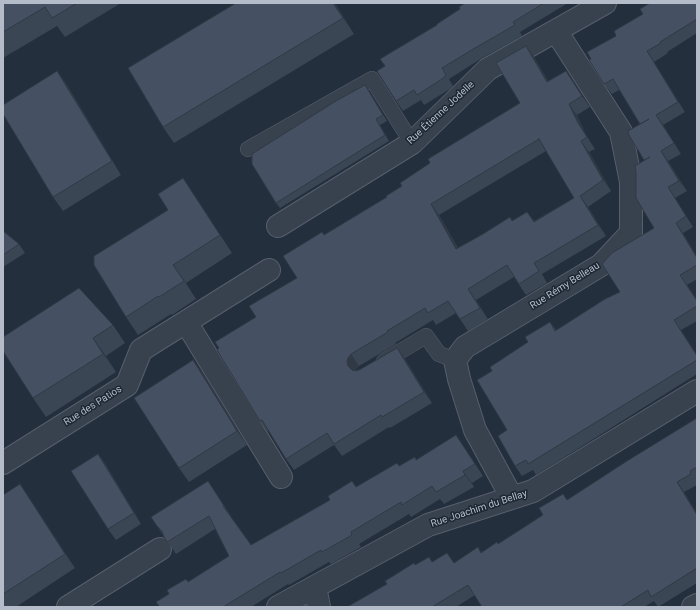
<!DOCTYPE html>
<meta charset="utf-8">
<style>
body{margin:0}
#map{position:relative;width:700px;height:610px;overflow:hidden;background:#242f3e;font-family:Roboto,sans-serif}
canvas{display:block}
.frame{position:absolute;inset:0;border:4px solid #b4bcc9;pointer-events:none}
</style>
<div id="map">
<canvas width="700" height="610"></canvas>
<div class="frame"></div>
</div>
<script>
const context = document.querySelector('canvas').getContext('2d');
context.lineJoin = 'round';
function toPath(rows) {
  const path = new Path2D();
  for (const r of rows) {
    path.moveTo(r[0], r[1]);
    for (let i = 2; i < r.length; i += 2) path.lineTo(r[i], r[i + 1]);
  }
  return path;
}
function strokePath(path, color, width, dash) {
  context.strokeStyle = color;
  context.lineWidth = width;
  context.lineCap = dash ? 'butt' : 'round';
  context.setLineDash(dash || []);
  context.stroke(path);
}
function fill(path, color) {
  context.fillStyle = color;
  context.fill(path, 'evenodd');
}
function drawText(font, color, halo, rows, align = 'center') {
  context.font = font + ' Roboto,sans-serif';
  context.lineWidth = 3;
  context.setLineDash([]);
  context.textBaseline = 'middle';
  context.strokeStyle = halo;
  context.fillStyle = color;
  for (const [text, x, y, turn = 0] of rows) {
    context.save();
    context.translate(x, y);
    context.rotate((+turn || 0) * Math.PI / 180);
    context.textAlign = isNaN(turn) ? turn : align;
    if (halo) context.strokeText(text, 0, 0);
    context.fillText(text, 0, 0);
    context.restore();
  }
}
const service = toPath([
 [248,149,372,79,412,143],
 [384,361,426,336,439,354,455,360]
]);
const minor = toPath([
 [278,226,412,143,488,69,605,3],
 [186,322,281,477],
 [3,463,127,385,141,350,269,270],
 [512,498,475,430,459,379,455,360,465,347,601,265,631,233,631,182,621,132,556,31],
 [315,587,319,607],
 [68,607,160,549],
 [278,607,428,525,533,491,697,391],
 [693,607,697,605]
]);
strokePath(service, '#565f6c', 16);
strokePath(minor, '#565f6c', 24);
strokePath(service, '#38414e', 15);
strokePath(minor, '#38414e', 22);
fill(toPath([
 [3,3,121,3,65,37,57,26,3,58],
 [236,3,335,3,354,34,174,143,163,127],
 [465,3,568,3,520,32,522,36,482,58,449,79,453,86,450,89,424,105,421,100,403,111,396,101,385,66,437,25,460,9],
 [697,3,697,33,667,52,668,53,654,62,685,112,663,125,681,154,668,161,687,191,675,198,693,227,683,233,697,257,697,279,687,285,697,300,697,321,681,330,697,355,697,374,536,475,533,470,522,476,515,466,492,371,528,342,550,322,556,330,620,292,654,228,644,160,640,124,619,90,612,94,604,84,591,59,643,14],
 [526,46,534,57,548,81,566,71,590,107,577,115,586,135,595,149,589,152,611,191,588,207,606,236,542,274,547,283,526,295,514,277,476,300,488,319,468,331,456,313,436,325,433,320,395,343,396,344,359,366,356,369,356,370,361,369,397,348,405,359,432,403,390,428,389,427,342,456,334,445,294,470,286,459,269,431,268,432,260,421,219,348,256,317,297,278,322,232,324,235,387,197,402,186,430,163,520,103],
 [546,151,574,198,534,221,527,212,512,221,458,248,439,215],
 [57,71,67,85,121,175,63,211,53,197],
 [365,85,387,121,380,125,389,141,280,208,276,203],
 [195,196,232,253,186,283,196,299,172,315,171,314,138,335,126,317],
 [3,231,19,244,25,253,3,267],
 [113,325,125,343,106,356,116,372,46,417,33,398,3,351],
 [193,360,204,375,247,445,189,482,179,468],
 [697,418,697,485,684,492,697,514,697,583,658,607,654,601,644,607,482,607,475,595,456,607,347,607,387,584,416,565,432,562,454,563,481,552,498,544,543,515,563,494,567,500],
 [456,435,483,476,472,483,474,487,444,504,440,499,411,517,409,514,359,544,361,547,331,564,329,562,289,585,288,584,251,607,160,607,169,594,229,556,215,529,176,554,157,526,216,493,232,518,251,545,356,487,399,466,417,460],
 [98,454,106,465,141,524,116,540,108,529],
 [20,484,30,499,75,568,16,607,3,607,3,495]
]), '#3b4654');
fill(toPath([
 [333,3,335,3,354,34,343,18],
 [526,46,534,57,555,93,547,82],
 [647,51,654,62,685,112,678,102],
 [57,71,67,85,121,175,112,161],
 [566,71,574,82,590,107,582,96],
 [569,104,577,115,586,135,595,149,587,137,578,123],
 [656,115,663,125,681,154,674,143],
 [581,141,589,152,611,191,603,180],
 [661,151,668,161,687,191,679,181],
 [183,178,195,196,232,253,220,235],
 [580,196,588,207,606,236,598,225],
 [431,204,439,215,464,260,456,249],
 [676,223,683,233,697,257,697,258],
 [173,265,186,283,196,299,184,281],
 [468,289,476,300,488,319,480,308],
 [674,320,697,355,697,356],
 [93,338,106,356,116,372,103,354],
 [397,348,405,359,432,403,424,392],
 [351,354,359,366,356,369,355,373,348,366,347,361,348,358],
 [193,360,204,375,247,445,237,431],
 [98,454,106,465,141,524,134,513],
 [463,471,472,483,474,487,465,475],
 [677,482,684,492,697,514,697,515],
 [20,484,30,499,75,568,65,554]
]), '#303945');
const building = toPath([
 [3,3,77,3,52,18,45,7,3,32,3,3],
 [236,3,333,3,343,18,163,127,128,68,236,3],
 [465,3,544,3,513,22,515,25,475,48,442,68,446,75,442,79,417,95,414,90,396,101,377,71,385,66,380,59,437,25,437,24,460,9,459,7,465,3],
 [650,3,697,3,697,19,660,42,661,43,647,51,678,102,656,115,674,143,661,151,679,181,668,187,686,216,676,223,697,258,697,265,680,275,697,301,697,306,674,320,697,356,697,360,528,464,526,460,515,466,498,436,507,430,477,380,492,371,490,367,528,342,525,337,550,322,555,331,605,299,620,292,602,264,612,253,654,228,636,198,636,172,635,166,650,157,644,160,629,135,628,131,649,119,640,124,613,79,604,84,589,60,591,59,587,52,616,36,614,31,643,14,640,9,650,3],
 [526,46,547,82,566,71,582,96,569,104,578,123,587,137,581,141,603,180,580,196,598,225,534,263,539,271,519,284,507,265,468,289,480,308,460,319,448,301,428,313,425,308,387,331,388,332,351,354,348,358,347,361,348,366,352,370,357,371,361,369,397,348,424,392,382,417,381,415,334,444,327,433,286,459,262,420,260,421,217,350,219,348,215,342,256,317,249,306,297,278,283,256,322,232,324,235,387,197,386,196,402,186,400,183,430,163,428,159,520,103,496,63,526,46],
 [539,139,574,198,534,222,527,212,512,221,510,217,483,234,456,249,431,204,539,139],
 [57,71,112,161,53,197,3,114,3,105,57,71],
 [365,85,383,115,376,119,385,135,276,203,252,164,252,154,336,101,365,85],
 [183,178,220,235,173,265,184,281,159,297,158,296,126,317,94,265,94,256,168,210,158,194,183,178],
 [3,231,19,244,3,255,3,231],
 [79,288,113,325,93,338,103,354,33,398,3,351,3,337,79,288],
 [193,360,237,431,179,468,134,398,193,360],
 [697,418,697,467,690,471,691,474,677,482,697,515,697,568,651,597,648,590,621,607,482,607,468,585,432,607,347,607,387,584,385,581,414,563,415,565,429,557,432,562,447,553,454,563,478,547,481,553,497,542,498,544,543,515,539,508,563,494,567,500,627,461,697,418],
 [456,435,475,464,463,471,465,475,436,492,432,486,402,505,401,502,351,532,352,535,322,552,321,550,281,573,280,572,223,607,160,607,156,602,169,594,167,590,186,579,188,582,229,556,209,516,167,542,164,537,162,531,157,526,151,517,208,481,224,506,223,506,251,545,330,500,328,496,352,481,356,487,397,463,399,466,415,457,416,460,456,435],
 [98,454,134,513,108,529,71,471,98,454],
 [20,484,65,554,3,594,3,495,20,484]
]);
fill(building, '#455162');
strokePath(building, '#303945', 1);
drawText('10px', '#b4bcc9', '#1d2633', [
 ["Rue Étienne Jodelle",441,113,-43],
 ["Rue Rémy Belleau",565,286,-32],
 ["Rue des Patios",93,406,-32],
 ["Rue Joachim du Bellay",479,509,-18]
]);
</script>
